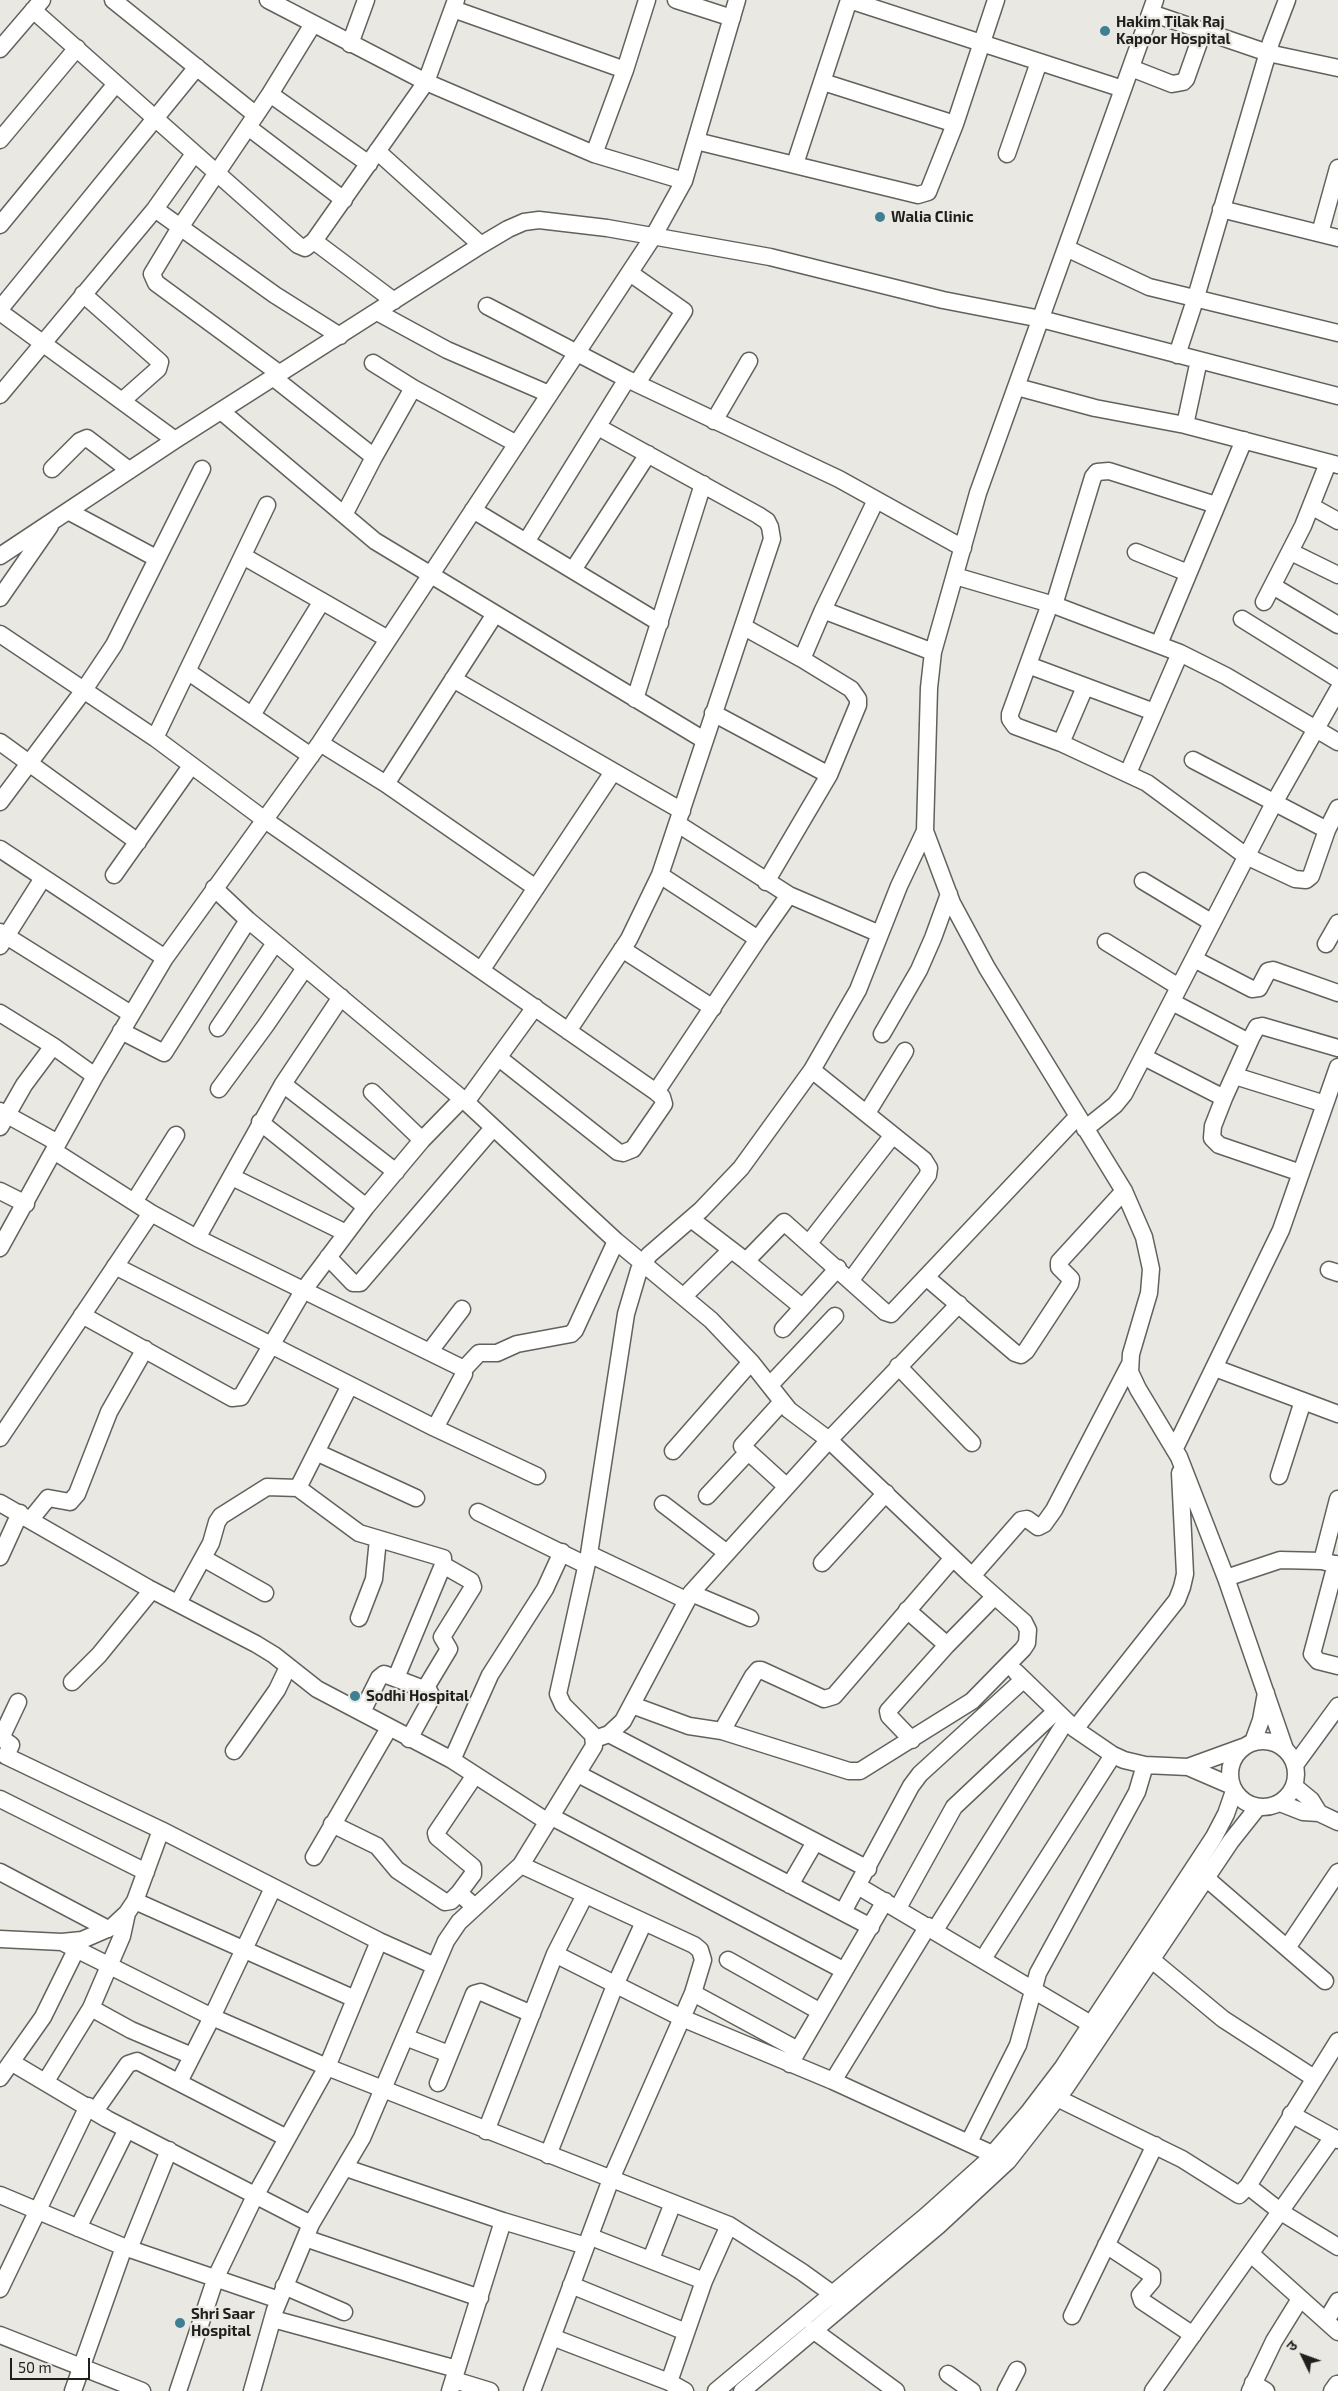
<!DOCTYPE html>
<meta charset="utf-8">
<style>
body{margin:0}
#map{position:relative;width:1338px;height:2391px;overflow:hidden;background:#e9e8e2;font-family:"Exo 2","Noto Sans Devanagari",sans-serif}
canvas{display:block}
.north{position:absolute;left:1278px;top:2331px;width:50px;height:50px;-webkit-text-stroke:4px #e9e8e2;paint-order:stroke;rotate:312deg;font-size:14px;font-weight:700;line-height:20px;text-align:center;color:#201f1d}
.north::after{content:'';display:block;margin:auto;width:18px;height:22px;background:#201f1d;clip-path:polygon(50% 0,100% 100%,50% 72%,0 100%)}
.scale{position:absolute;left:10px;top:2358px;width:80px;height:22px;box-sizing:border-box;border:2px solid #201f1d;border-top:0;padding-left:6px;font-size:15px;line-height:18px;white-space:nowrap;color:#201f1d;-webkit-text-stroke:4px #e9e8e2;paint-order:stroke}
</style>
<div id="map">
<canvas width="1338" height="2391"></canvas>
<div class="north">उ</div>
<div class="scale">50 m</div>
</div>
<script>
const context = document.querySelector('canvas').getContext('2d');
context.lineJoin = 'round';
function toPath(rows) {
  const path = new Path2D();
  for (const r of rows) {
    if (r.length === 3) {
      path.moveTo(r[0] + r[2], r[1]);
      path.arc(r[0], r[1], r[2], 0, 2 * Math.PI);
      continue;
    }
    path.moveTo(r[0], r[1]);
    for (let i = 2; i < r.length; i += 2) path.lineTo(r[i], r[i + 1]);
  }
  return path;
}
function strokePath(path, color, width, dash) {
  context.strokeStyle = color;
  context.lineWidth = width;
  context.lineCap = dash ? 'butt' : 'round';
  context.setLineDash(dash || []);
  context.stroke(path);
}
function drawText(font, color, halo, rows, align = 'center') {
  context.font = font + ' "Exo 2",sans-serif';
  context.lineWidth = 4.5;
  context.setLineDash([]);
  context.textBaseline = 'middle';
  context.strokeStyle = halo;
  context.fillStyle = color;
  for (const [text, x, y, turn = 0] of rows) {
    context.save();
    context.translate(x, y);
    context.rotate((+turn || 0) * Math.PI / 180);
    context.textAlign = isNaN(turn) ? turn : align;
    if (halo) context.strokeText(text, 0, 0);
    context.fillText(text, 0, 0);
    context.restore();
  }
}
const minor = toPath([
 [113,0,256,115],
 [268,0,426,82,594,154,684,181],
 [676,0,732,18],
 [849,0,1123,89],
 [1155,0,978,493,933,652,929,688,925,831,952,903,987,968,1124,1191,1144,1237,1151,1269,1149,1293,1131,1354,1130,1372,1138,1389,1179,1457,1226,1578,1285,1749],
 [453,9,625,70],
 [33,10,298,245,305,248,314,241,426,82,456,0],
 [1151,13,1268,53,1338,68],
 [350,44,366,0],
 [0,49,42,0],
 [1131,68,1172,84,1183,82,1186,79,1203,31],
 [823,82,955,124],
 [270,94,369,164],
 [248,127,344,200],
 [0,140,77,48],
 [696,141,918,195,928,192,955,124,996,0],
 [377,151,481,245],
 [594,154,625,70,647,0],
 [1007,154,1039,62],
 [795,164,849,0],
 [155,209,275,295,340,336],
 [1221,209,1338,238],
 [0,225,115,85],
 [1320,233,1338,168],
 [314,241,394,301],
 [1066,248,1149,287,1338,333],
 [630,273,684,311,637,383],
 [83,294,160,362,158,369,123,400],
 [487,306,627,379,839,479,963,548],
 [0,309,197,67],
 [0,312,175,440],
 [377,312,447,350,549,394],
 [1177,355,1196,297,1271,42,1287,0],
 [373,363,413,388,517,444],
 [280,374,156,283,152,274,181,226,270,94,313,24],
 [274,378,374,457],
 [1017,387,1095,408,1185,425,1338,465],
 [0,395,155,209,194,154],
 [221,411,375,541,704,740],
 [714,421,749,361],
 [1185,425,1199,360],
 [52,469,80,441,87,438,129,470],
 [1311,506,1338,521],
 [473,510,660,623],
 [68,511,156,558],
 [344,515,374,457,413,388],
 [526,542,627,379],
 [1136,552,1188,573],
 [1291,552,1338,575],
 [0,556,175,440,481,245,508,229,524,222,539,220,607,228,770,257,943,300,1041,319,1338,396],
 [243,556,388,639],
 [573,570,648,454],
 [955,576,1054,605,1180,653,1226,676,1338,742],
 [1273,586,1338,625],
 [0,598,50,526],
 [1264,602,1303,526,1328,463],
 [1050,604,1010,714,1010,719,1015,726,1061,743,1147,783,1246,856,1295,879,1306,880,1311,876,1327,830,1338,808],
 [1054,605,1093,477,1097,472,1109,471,1216,505],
 [823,610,933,652],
 [1242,619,1338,679],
 [744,627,802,659,851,689,858,699,858,705,829,775,766,882],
 [0,634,155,738,265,820,656,1092,662,1097,664,1104,633,1149,623,1153,618,1152,499,1058],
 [1159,644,1244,440],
 [802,659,823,610,876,500],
 [1028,665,1154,712],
 [187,671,311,756],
 [453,679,682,811],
 [635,699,703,484],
 [713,713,829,775],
 [252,715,322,601],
 [155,738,267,505],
 [0,742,138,842],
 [320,743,386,784,536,888],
 [1061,743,1085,687],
 [1193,760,1327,830],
 [1128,773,1180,653],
 [386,784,495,614],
 [0,802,84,690,114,645,202,469],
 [678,824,789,895,880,934],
 [0,849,165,958],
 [114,875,191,766],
 [660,875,758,939],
 [1143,881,1211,922],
 [214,888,248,920,466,1102,616,1241,711,1320,751,1362,789,1410,829,1440,972,1576,1024,1622,1028,1630,1027,1643,1023,1649,972,1701,860,1771,849,1771,722,1731,689,1726,632,1705],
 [0,932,131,1014],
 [1106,942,1179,987],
 [1326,944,1338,923],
 [0,946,43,878],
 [622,949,713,1008],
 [1194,959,1252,989,1259,988,1268,971,1273,970,1338,993],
 [482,969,613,772],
 [1172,1002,1245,1040,1251,1038,1257,1027,1262,1026,1338,1048],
 [0,1013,53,1046,95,1076],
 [218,1028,275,943],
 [121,1031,164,1053,248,920],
 [568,1031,629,939,660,875,772,539,770,527,767,521,758,515,598,427],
 [882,1034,919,970,933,938,949,894],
 [1251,1038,1224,1098,1213,1126,1212,1138,1219,1145,1301,1173],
 [1144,1057,1224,1098],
 [812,1070,924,1160,929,1168,928,1175,851,1280],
 [1235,1076,1325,1104],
 [283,1084,396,1172],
 [219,1089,266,1025,305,968],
 [372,1092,422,1140],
 [656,1092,758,939,789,895],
 [466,1102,535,1007],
 [0,1111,58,1143],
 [867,1113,905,1051],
 [260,1122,366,1207],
 [0,1127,24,1085,53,1046],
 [1085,1129,1115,1105,1124,1094,1274,803,1338,690],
 [54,1151,151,1213,197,1238,462,1368,464,1374,435,1428],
 [232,1177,346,1233],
 [0,1191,26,1204],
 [134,1202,176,1135],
 [691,1219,746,1261,784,1222,885,1312,891,1314,1078,1116],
 [197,1238,283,1084,341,997],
 [809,1243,893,1135],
 [0,1248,95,1076,165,958,320,743,653,237,684,181,737,0],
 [328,1257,353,1283,360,1283,493,1128],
 [746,1261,802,1307],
 [115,1266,435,1428,537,1476],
 [1329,1270,1338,1273],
 [926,1277,1015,1353,1021,1355,1026,1351,1070,1284,1071,1279,1059,1267,1059,1262,1124,1191],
 [684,1296,731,1250],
 [82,1315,232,1398,241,1397,303,1291,366,1207,422,1140,462,1099],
 [783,1329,838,1268],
 [430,1351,462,1309],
 [898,1366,972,1443],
 [1215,1368,1338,1414],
 [464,1369,479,1353,497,1353,517,1344,571,1334,575,1330,616,1241],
 [770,1385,835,1316],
 [782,1402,742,1446,786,1486],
 [0,1438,151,1213],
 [1175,1448,1281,1230,1338,1067],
 [673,1451,751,1362],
 [316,1452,416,1498],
 [1279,1476,1303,1401],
 [298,1488,350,1385],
 [707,1496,748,1452],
 [0,1503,148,1588,256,1644,274,1655,317,1689,452,1760,548,1822],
 [663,1504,727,1553],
 [478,1512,586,1565],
 [31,1519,48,1498,70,1502,77,1494,109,1412,145,1349],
 [589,1554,686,1600],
 [0,1557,20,1513],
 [203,1558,265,1593],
 [1322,1561,1338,1499],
 [822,1563,886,1493],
 [1336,1564,1312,1654,1318,1661,1338,1666],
 [972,1576,1021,1520,1027,1519,1038,1527,1044,1524,1054,1510,1130,1364],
 [1226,1578,1280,1560,1322,1561,1338,1565],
 [691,1593,750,1618],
 [178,1603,211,1543,217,1522,221,1516,267,1487,298,1488,359,1533,443,1558,443,1565,396,1678],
 [907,1610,947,1645],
 [359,1618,374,1579,378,1539],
 [1016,1672,1075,1729,1113,1755,1124,1760,1145,1765,1188,1767,1243,1747],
 [72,1682,99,1655,152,1590],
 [425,1689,449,1649,442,1637,473,1587,471,1581,443,1565],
 [362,1712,379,1678,384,1674,429,1691,432,1697,409,1739],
 [1075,1729,1177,1600,1182,1587,1185,1574,1180,1473],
 [722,1731,753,1676,758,1670,761,1670,824,1699,834,1696,953,1558],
 [609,1734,868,1869],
 [0,1737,11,1745,6,1756,161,1830,379,1941,435,1966],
 [1,1738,18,1702],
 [595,1739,609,1734,623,1721,691,1593,829,1440,959,1304],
 [912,1740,889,1716,888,1711,947,1645,994,1597],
 [1263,1774,33],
 [1253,1742,1261,1720,1266,1693],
 [234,1751,277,1690,288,1667],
 [452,1760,490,1675,545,1589,562,1552],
 [1295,1765,1338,1706],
 [1188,1767,1232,1786],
 [578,1774,871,1927],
 [1294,1786,1311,1800,1319,1813],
 [0,1799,146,1872],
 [1280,1803,1303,1812,1319,1813,1338,1822],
 [552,1817,843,1970],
 [332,1824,377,1846,397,1870,445,1902,451,1901,459,1893,475,1907],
 [314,1857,389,1728],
 [521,1865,694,1945,700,1950,703,1960,693,1993,611,2179,532,2391],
 [0,1872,108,1929],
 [1206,1878,1325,1981],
 [790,1885,815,1842],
 [858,1886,1099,2029],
 [459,1893,473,1874,473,1867,437,1837,436,1833,475,1775],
 [135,1901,355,1999],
 [898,1908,954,1807,1056,1711],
 [843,1912,911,1786,920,1774,1023,1680],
 [935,1930,1066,1721],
 [0,1939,62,1942,82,1940,112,1927,127,1913,135,1901,161,1830],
 [62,1942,212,2017,327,2067,729,2225,802,2272,845,2303],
 [1287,1948,1338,1872],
 [555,1954,682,2018,833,2081,1001,2158],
 [983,1959,1113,1755],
 [728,1960,819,2011],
 [1152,1960,1223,2019,1314,2078],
 [693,1993,798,2050],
 [91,2008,131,2030,192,2056],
 [405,2037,449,2054],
 [11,2062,107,2119,311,2224],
 [790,2064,885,1901],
 [0,2078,43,2017,76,1950],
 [46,2081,91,2008,122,1936,127,1913],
 [833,2081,928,1926],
 [179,2082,212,2017,273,1888],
 [438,2083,474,1994,481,1992,532,2014],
 [1057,2098,1182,2159,1239,2195,1248,2186,1338,2041],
 [95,2111,128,2064,137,2061,287,2138],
 [1291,2114,1338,2140],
 [486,2131,555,1954,585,1895],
 [969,2142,1018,2045,1038,1973,1137,1792,1145,1765],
 [548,2155,616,1983,644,1922],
 [346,2168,503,2221,586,2246],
 [1248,2186,1281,2212,1338,2247],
 [0,2195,124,2247,279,2300],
 [78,2228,127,2129],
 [591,2237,704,2281],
 [305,2238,480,2298],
 [1106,2245,1152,2275,1152,2281,1140,2295,1142,2301,1193,2335],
 [129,2249,169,2150],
 [1251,2254,1338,2332],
 [651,2259,673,2203],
 [571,2285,686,2332],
 [284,2286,344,2312],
 [0,2289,88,2106],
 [1072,2316,1155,2145],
 [273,2319,457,2369],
 [1326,2321,1338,2301],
 [813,2330,896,2391],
 [0,2335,142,2391],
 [552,2337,669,2382,685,2391],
 [948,2374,972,2391],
 [454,2380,490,2391],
 [669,2382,704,2281,729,2225],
 [1253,2383,1266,2391],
 [73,2391,124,2247],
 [178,2391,216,2277,255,2196,327,2067,379,1941],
 [252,2391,275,2310,311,2224,362,2138,446,1941,459,1922,521,1865,594,1746,593,1735,563,1705,558,1694,589,1554,626,1314,639,1270,649,1255,701,1210,741,1168,812,1070,858,990,899,886,925,831],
 [450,2391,503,2221],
 [716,2391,926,2216,985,2163,1028,2113,1063,2067,1214,1837,1226,1814,1234,1791],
 [742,2391,938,2226,1008,2161,1066,2087,1231,1841,1258,1807],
 [1006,2391,1017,2370],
 [1153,2391,1333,2137],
 [1250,2391,1274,2341,1300,2299],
 [1332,2391,1337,2384]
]);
strokePath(minor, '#62615c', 19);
strokePath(minor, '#fff', 16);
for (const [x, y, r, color] of [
 [1105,31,6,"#3f7f92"],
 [880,217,6,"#3f7f92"],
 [355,1696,6,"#3f7f92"],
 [180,2323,6,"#3f7f92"]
]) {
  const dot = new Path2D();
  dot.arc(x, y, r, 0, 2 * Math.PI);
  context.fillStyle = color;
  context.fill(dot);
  strokePath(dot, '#e9e8e2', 2);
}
drawText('bold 15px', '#201f1d', '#e9e8e2', [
 ["Hakim Tilak Raj",1116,22],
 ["Kapoor Hospital",1116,39],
 ["Walia Clinic",891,217],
 ["Sodhi Hospital",366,1696],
 ["Shri Saar",191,2314],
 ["Hospital",191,2331]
], 'left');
</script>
